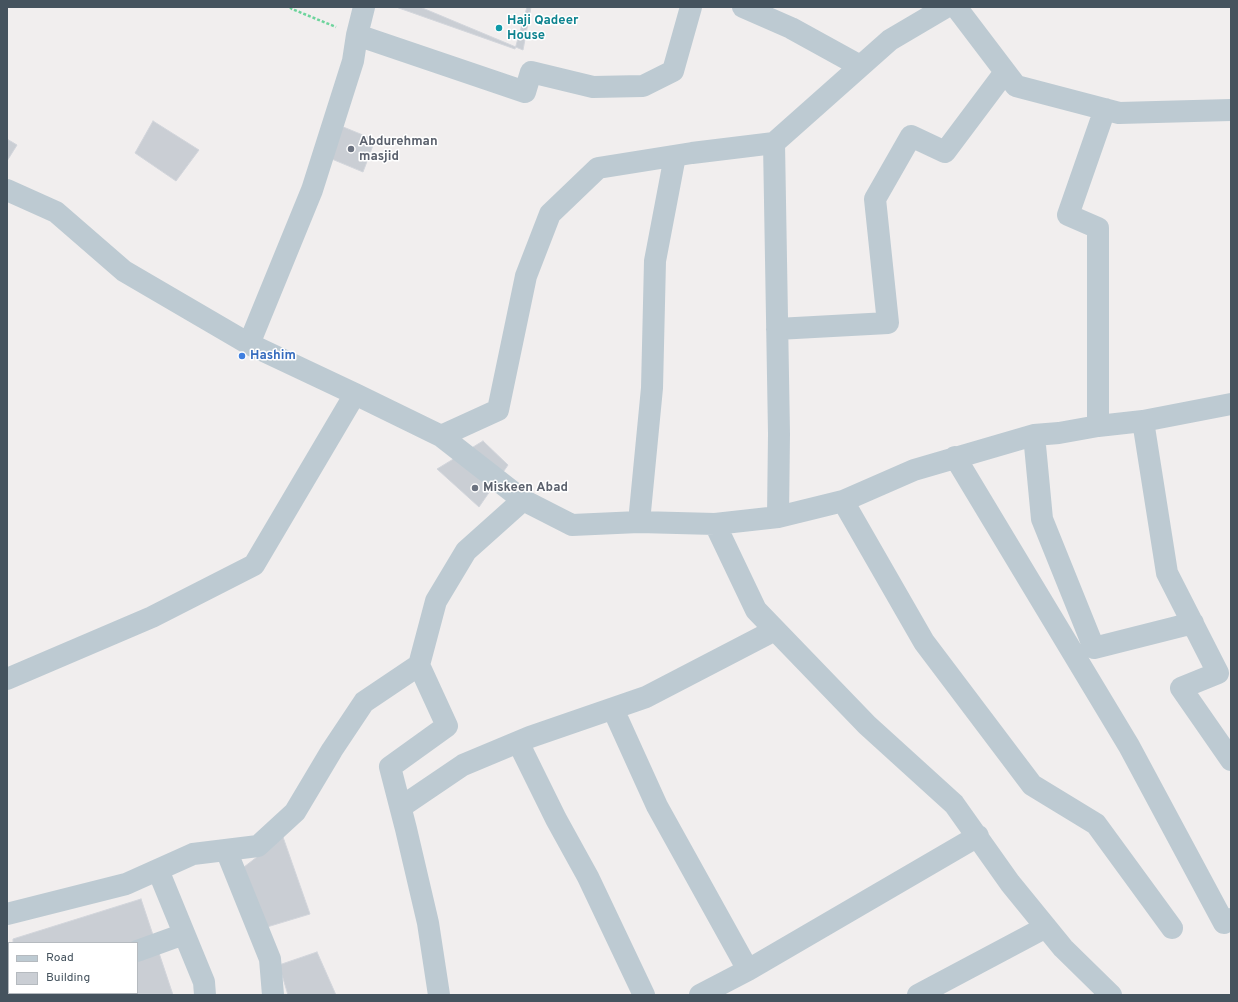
<!DOCTYPE html>
<style>
body{margin:0}
#map{position:relative;width:1238px;height:1002px;overflow:hidden;background:#f1eeee;font-family:Overpass,sans-serif}
canvas{display:block}
.frame{position:absolute;inset:0;border:8px solid #45535e;pointer-events:none}
.legend{position:absolute;left:8px;top:942px;width:130px;height:52px;box-sizing:border-box;background:#fff;border:1px solid #b5babf;margin:0;padding:5px 7px;list-style:none;font-size:12px;color:#45535e}
.legend li{display:flex;align-items:center;gap:8px;height:20px}
.legend b{width:20px;border:1px solid #b5babf}
</style>
<div id="map">
<canvas width="1238" height="1002"></canvas>
<div class="frame"></div>
<ul class="legend">
<li><b style="height:5px;background:#bdcad2"></b>Road</li>
<li><b style="height:11px;background:#caced4"></b>Building</li>
</ul>
</div>
<script>
const context = document.querySelector('canvas').getContext('2d');
context.lineJoin = 'round';
function fill(path, color) {
  context.fillStyle = color;
  context.fill(path, 'evenodd');
}
function toPath(rows) {
  const path = new Path2D();
  for (const r of rows) {
    path.moveTo(r[0], r[1]);
    for (let i = 2; i < r.length; i += 2) path.lineTo(r[i], r[i + 1]);
  }
  return path;
}
function strokePath(path, color, width, dash) {
  context.strokeStyle = color;
  context.lineWidth = width;
  context.lineCap = dash ? 'butt' : 'round';
  context.setLineDash(dash || []);
  context.stroke(path);
}
function drawText(font, color, halo, rows, align = 'center') {
  context.font = font + ' Overpass,sans-serif';
  context.lineWidth = 3;
  context.setLineDash([]);
  context.textBaseline = 'middle';
  context.strokeStyle = halo;
  context.fillStyle = color;
  for (const [text, x, y, turn = 0] of rows) {
    context.save();
    context.translate(x, y);
    context.rotate((+turn || 0) * Math.PI / 180);
    context.textAlign = isNaN(turn) ? turn : align;
    if (halo) context.strokeText(text, 0, 0);
    context.fillText(text, 0, 0);
    context.restore();
  }
}
const building = toPath([
 [396,7,527,7,515,49,396,7],
 [420,7,531,7,523,50,420,7],
 [153,121,199,150,176,181,135,153,153,121],
 [336,124,375,140,363,172,327,157,336,124],
 [7,139,17,145,7,161,7,139],
 [483,441,508,465,479,507,437,469,483,441],
 [283,837,310,914,267,927,244,867,283,837],
 [141,899,173,995,9,995,9,982,9,993,137,993,137,943,13,943,13,939,141,899],
 [317,952,336,995,288,995,279,965,317,952]
]);
fill(building, '#caced4');
strokePath(building, '#d2d5db', 1);
strokePath(toPath([
 [290,7,292,9,336,27]
]), '#6dd49c', 2.5, [3, 2]);
strokePath(toPath([
 [743,7,791,28,860,66],
 [956,7,1016,86,1119,113,1231,110],
 [357,35,525,92,531,72,593,87,643,86,673,71,691,7],
 [774,143,779,434,778,517],
 [7,190,56,212,124,271,249,344,355,394,441,436,523,500,572,525,639,522,715,524,778,517,843,501,914,470,1034,435,1059,433,1098,426,1143,421,1231,404],
 [777,329,888,323,875,199,911,136,945,152,1005,72],
 [249,344,312,190,353,61,357,35,364,7],
 [1143,421,1167,573,1218,673,1181,688,1231,760],
 [1098,426,1098,228,1068,215,1105,109],
 [1034,435,1042,519,1094,648,1193,623],
 [441,436,498,410,526,276,550,214,598,168,692,153,774,143,890,40,946,7],
 [955,457,1129,746,1224,923,1231,919],
 [843,501,924,642,1032,785,1096,824,1172,928],
 [639,522,652,388,655,261,675,156],
 [715,524,756,610,867,725,954,804,1010,883,1063,948,1111,995],
 [419,665,447,726,390,767,406,829,428,923,439,995],
 [7,679,152,617,254,565,355,394],
 [613,709,657,806,748,970],
 [518,742,556,819,588,877,644,995],
 [401,807,463,765,530,737,646,697,775,630],
 [226,850,270,959,273,995],
 [158,870,204,982,205,995],
 [7,914,126,884,193,854,258,846,295,812,332,750,364,702,419,665,436,601,466,551,523,500],
 [137,951,184,934],
 [7,975,9,975],
 [700,995,748,970,978,836],
 [918,995,1046,927]
]), '#bdcad2', 22);
for (const [x, y, r, color] of [
 [499,28,4,"#0f9aa8"],
 [351,149,4,"#6b7280"],
 [242,356,4,"#3f7fe0"],
 [475,488,4,"#6b7280"]
]) {
  const dot = new Path2D();
  dot.arc(x, y, r, 0, 2 * Math.PI);
  context.fillStyle = color;
  context.fill(dot);
  strokePath(dot, '#fff', 1.5);
}
drawText('bold 13px', '#0d838f', '#fff', [
 ["Haji Qadeer",507,21],
 ["House",507,36]
], 'left');
drawText('bold 13px', '#5b616d', '#fff', [
 ["Abdurehman",359,142],
 ["masjid",359,157],
 ["Miskeen Abad",483,488]
], 'left');
drawText('bold 13px', '#366cbe', '#fff', [
 ["Hashim",250,356]
], 'left');
</script>
